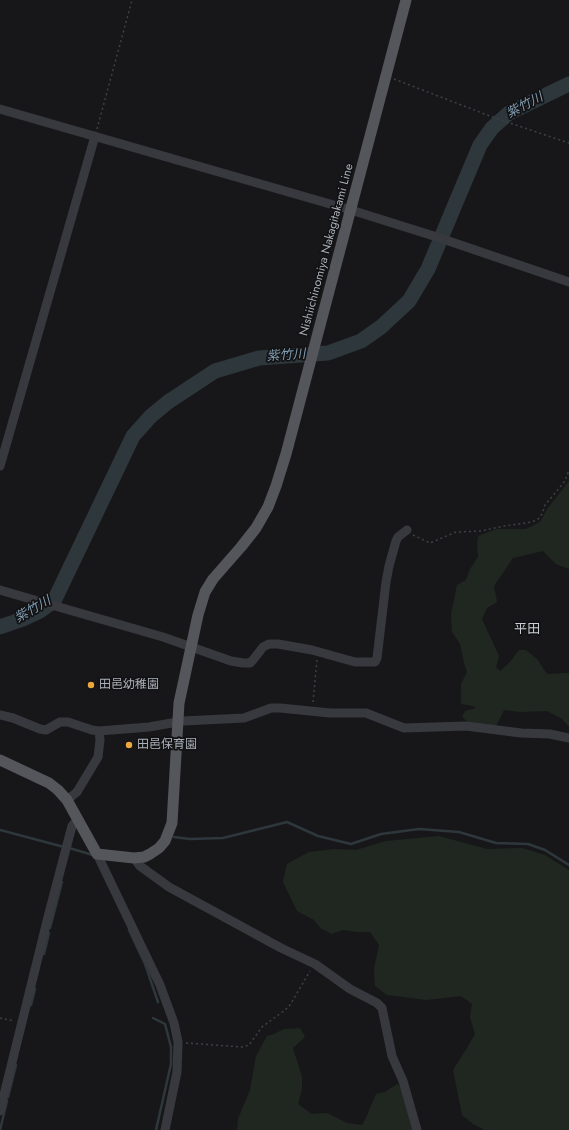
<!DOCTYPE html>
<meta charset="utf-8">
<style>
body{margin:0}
canvas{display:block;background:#171719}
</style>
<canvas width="569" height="1130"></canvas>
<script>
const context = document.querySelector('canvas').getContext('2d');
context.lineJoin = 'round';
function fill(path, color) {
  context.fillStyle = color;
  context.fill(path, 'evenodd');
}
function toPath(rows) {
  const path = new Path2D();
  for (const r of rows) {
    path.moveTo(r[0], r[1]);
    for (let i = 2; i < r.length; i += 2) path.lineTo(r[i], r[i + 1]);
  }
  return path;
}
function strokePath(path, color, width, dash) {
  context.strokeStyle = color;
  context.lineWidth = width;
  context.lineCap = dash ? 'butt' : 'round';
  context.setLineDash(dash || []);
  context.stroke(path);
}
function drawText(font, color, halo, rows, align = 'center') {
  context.font = font + ' Jost,"Noto Sans JP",sans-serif';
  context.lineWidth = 3.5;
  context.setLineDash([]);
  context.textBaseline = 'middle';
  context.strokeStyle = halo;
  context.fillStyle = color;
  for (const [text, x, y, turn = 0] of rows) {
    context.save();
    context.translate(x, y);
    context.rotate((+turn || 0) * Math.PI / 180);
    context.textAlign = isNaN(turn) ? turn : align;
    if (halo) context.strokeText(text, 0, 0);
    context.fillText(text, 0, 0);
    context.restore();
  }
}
fill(toPath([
 [569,481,569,569,556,564,543,551,513,558,494,586,497,602,487,608,482,619,499,656,496,667,500,671,510,662,519,650,526,650,537,659,547,674,569,673,569,727,561,718,547,711,520,712,504,710,496,726,469,723,462,717,465,711,476,708,473,706,461,704,461,684,467,672,464,663,460,644,452,632,451,615,457,585,466,580,470,569,478,557,477,547,478,536,497,529,526,529,540,522,548,508],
 [439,836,487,849,522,848,545,855,569,870,569,1130,485,1130,473,1124,462,1115,453,1070,467,1048,475,1034,470,1017,472,1004,461,996,426,1000,387,995,375,986,374,969,379,945,370,932,357,932,343,930,332,934,320,928,314,920,297,911,283,882,287,864,309,852,334,849,356,850,386,841],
 [300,1028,305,1037,293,1048,302,1077,302,1089,298,1104,312,1114,327,1113,347,1123,362,1125,366,1118,376,1094,385,1092,397,1084,403,1088,413,1130,237,1130,238,1119,250,1090,256,1056,267,1036,274,1034,284,1029]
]), '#1f2720');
strokePath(toPath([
 [0,830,64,847],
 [174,837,190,839,223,838,287,822,318,836,351,844,381,834,419,829,459,832,496,843,528,844,545,850,569,865],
 [69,848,93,855],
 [50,928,62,882],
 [129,930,145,964,158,1002],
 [44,954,49,933],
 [31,1005,35,989],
 [153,1018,165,1024,171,1047,171,1064,156,1130],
 [8,1097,16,1065],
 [0,1130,7,1101]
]), '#2d373c', 2.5);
strokePath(toPath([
 [0,627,23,619,40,611,54,601,133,436,151,416,168,402,215,371,259,358,328,353,361,341,381,327,409,301,428,269,480,145,492,128,509,113,569,84]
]), '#2d373c', 15);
strokePath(toPath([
 [394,79,495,118,569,143],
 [97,129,132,0],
 [413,535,430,543,456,532,481,531,504,526,532,522,538,519,542,514,545,505,565,481,569,470],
 [313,702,317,660],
 [0,1018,14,1021],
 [186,1043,242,1047,249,1045,262,1027,285,1010,290,1005,310,971]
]), '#3e4045', 1.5, [2, 3]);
strokePath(toPath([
 [0,109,351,210,437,237,569,282],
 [0,466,95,136],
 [0,590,163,637,231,661,243,663,250,663,253,660,263,647,269,644,278,644,312,650,355,662,375,662,377,658,386,582,389,566,396,541,398,537,407,530],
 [0,715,13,718,40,729,46,730,60,722,68,722,92,730,99,731,149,727,183,721,244,718,271,708,280,708,330,713,366,713,404,728,466,726,521,733,550,734,569,738],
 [67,800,77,792,98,757,100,740,99,731],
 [97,854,160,985,174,1023,178,1042,177,1072,165,1130],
 [134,858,140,866,169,887,281,948,315,964,350,989,377,1003,382,1008,392,1056,403,1081,417,1130],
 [0,1111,49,913,72,826,78,819]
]), '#38393e', 9);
strokePath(toPath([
 [0,760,49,783,58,790,67,800,97,854,134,858,144,857,150,854,159,848,165,841,172,823,179,703,198,615,205,592,213,579,241,547,256,528,268,507,276,486,286,454,406,0]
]), '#54565c', 11);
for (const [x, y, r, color] of [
 [91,685,4,"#eba63d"],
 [129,745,4,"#eba63d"]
]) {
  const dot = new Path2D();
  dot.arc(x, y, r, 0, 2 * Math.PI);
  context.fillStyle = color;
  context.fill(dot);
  strokePath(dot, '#121214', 1.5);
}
drawText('12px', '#aaafb8', '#121214', [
 ["Nishiichinomiya Nakagitakami Line",327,250,-75]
]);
drawText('12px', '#aaafb8', '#121214', [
 ["田邑幼稚園",99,685],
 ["田邑保育園",137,745]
], 'left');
drawText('italic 13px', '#829eb2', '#121214', [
 ["紫竹川",525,106,-28],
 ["紫竹川",286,356,-4],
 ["紫竹川",33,610,-30]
]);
drawText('13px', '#caced4', '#121214', [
 ["平田",527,630]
]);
</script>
